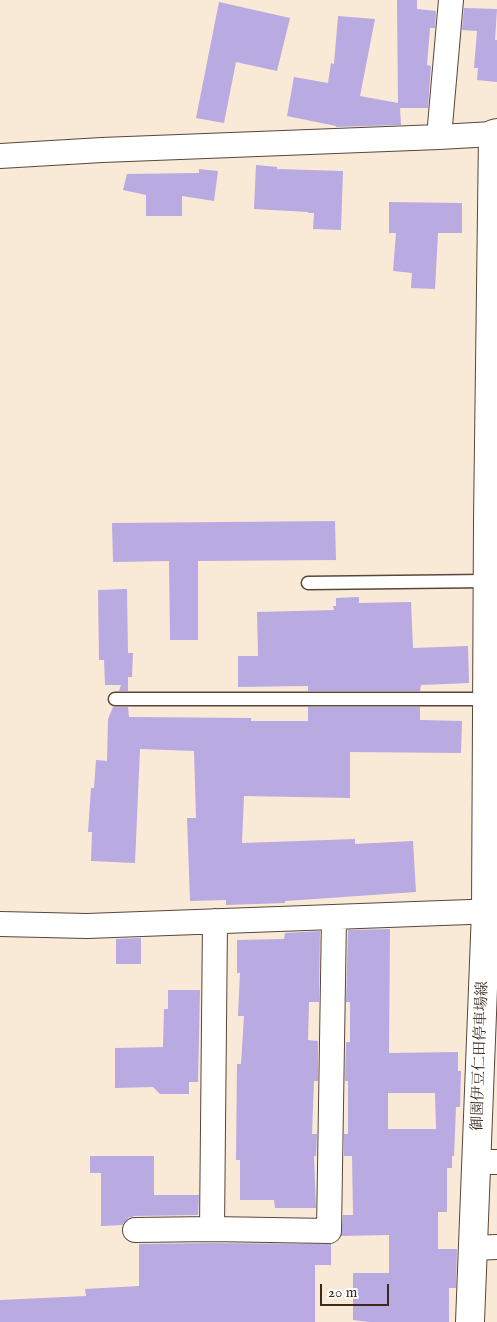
<!DOCTYPE html>
<meta charset="utf-8">
<style>
body{margin:0}
#map{position:relative;width:497px;height:1322px;overflow:hidden;background:#f9e9d7;font-family:"IM FELL English",serif}
canvas{display:block}
.scale{position:absolute;left:320px;top:1284px;width:69px;height:22px;box-sizing:border-box;border:2px solid #3b2a1e;border-top:0;padding-left:6px;font-size:15px;line-height:18px;white-space:nowrap;color:#3b2a1e;-webkit-text-stroke:4px #fff;paint-order:stroke}
</style>
<div id="map">
<canvas width="497" height="1322"></canvas>
<div class="scale">20 m</div>
</div>
<script>
const context = document.querySelector('canvas').getContext('2d');
context.lineJoin = 'round';
function fill(path, color) {
  context.fillStyle = color;
  context.fill(path, 'evenodd');
}
function toPath(rows) {
  const path = new Path2D();
  for (const r of rows) {
    path.moveTo(r[0], r[1]);
    for (let i = 2; i < r.length; i += 2) path.lineTo(r[i], r[i + 1]);
  }
  return path;
}
function strokePath(path, color, width, dash) {
  context.strokeStyle = color;
  context.lineWidth = width;
  context.lineCap = dash ? 'butt' : 'round';
  context.setLineDash(dash || []);
  context.stroke(path);
}
function drawText(font, color, halo, rows, align = 'center') {
  context.font = font + ' "IM FELL English","Noto Serif JP",serif';
  context.lineWidth = 5;
  context.setLineDash([]);
  context.textBaseline = 'middle';
  context.strokeStyle = halo;
  context.fillStyle = color;
  for (const [text, x, y, turn = 0] of rows) {
    context.save();
    context.translate(x, y);
    context.rotate((+turn || 0) * Math.PI / 180);
    context.textAlign = isNaN(turn) ? turn : align;
    if (halo) context.strokeText(text, 0, 0);
    context.fillText(text, 0, 0);
    context.restore();
  }
}
fill(toPath([
 [397,0,417,0,417,9,436,11,435,28,430,28,427,65,431,66,428,108,400,108,401,125,336,127,336,126,287,116,294,77,328,83,331,63,334,64,338,16,375,19,360,96,398,103],
 [219,2,290,18,277,71,236,62,224,123,196,118],
 [464,8,497,9,495,40,497,40,497,82,477,80,478,68,474,68,477,31,462,30],
 [256,165,277,167,277,169,343,171,341,230,313,229,314,213,308,213,308,212,254,209],
 [199,169,218,171,214,201,182,196,182,216,146,216,146,195,123,190,127,174,199,173],
 [389,202,462,203,462,233,438,233,435,289,411,288,412,273,393,271,396,233,389,233],
 [335,521,336,560,198,561,198,640,170,640,169,561,113,562,112,523],
 [127,589,128,653,133,653,132,677,128,677,128,691,119,691,121,685,105,685,104,660,99,660,98,590],
 [359,597,359,603,411,602,413,648,468,646,469,683,421,685,420,691,308,691,308,686,238,687,238,656,258,656,257,612,334,610,333,606,336,606,336,598],
 [113,707,128,707,129,717,251,718,251,721,308,721,308,707,420,707,420,720,462,721,461,753,350,752,350,798,244,796,242,843,355,839,355,844,413,841,416,892,285,901,285,903,226,905,226,900,190,901,187,818,196,818,194,751,140,749,135,863,91,861,92,832,88,832,91,788,94,788,96,760,107,761,108,719],
 [390,929,389,1053,458,1052,458,1071,461,1071,460,1107,456,1107,454,1156,452,1156,452,1168,447,1168,447,1212,438,1212,438,1249,457,1249,456,1288,449,1288,449,1322,369,1322,353,1320,353,1273,389,1273,389,1235,341,1236,343,1215,353,1215,352,1156,344,1156,344,1134,348,1134,348,1081,345,1081,346,1042,350,1042,350,1002,346,1002,348,930],
 [388,1093,435,1093,436,1129,388,1129],
 [320,931,319,1002,309,1002,308,1040,318,1041,318,1081,314,1081,312,1134,317,1134,316,1156,314,1156,316,1208,275,1208,274,1200,240,1200,240,1160,236,1160,237,1064,241,1064,244,1016,238,1016,240,973,237,973,237,940,284,939,285,933],
 [141,938,141,964,116,964,116,939],
 [168,990,200,990,198,1082,189,1082,189,1094,160,1094,153,1087,115,1088,115,1048,163,1047,164,1009,168,1009],
 [90,1156,154,1156,154,1195,199,1195,198,1215,135,1216,128,1218,122,1225,101,1226,101,1173,90,1173],
 [212,1243,331,1244,331,1265,315,1265,315,1322,0,1322,0,1300,86,1296,85,1289,139,1286,139,1244]
]), '#b9aae1');
const service = toPath([
 [308,583,487,581],
 [115,699,487,699]
]);
const minor = toPath([
 [439,137,451,0],
 [0,156,102,150,439,137,493,134],
 [0,924,87,926,497,911],
 [476,1162,497,1162],
 [212,1229,215,921],
 [135,1230,212,1229,329,1231,334,917],
 [473,1248,497,1247]
]);
const secondary = toPath([
 [470,1322,486,911,488,521,493,134,497,133]
]);
strokePath(service, '#58473a', 15);
strokePath(minor, '#58473a', 26);
strokePath(secondary, '#58473a', 30);
strokePath(service, '#fff', 12);
strokePath(minor, '#fff', 24);
strokePath(secondary, '#fff', 28);
drawText('15px', '#3b2a1e', '#fff', [
 ["御園伊豆仁田停車場線",481,1056,-88]
]);
</script>
